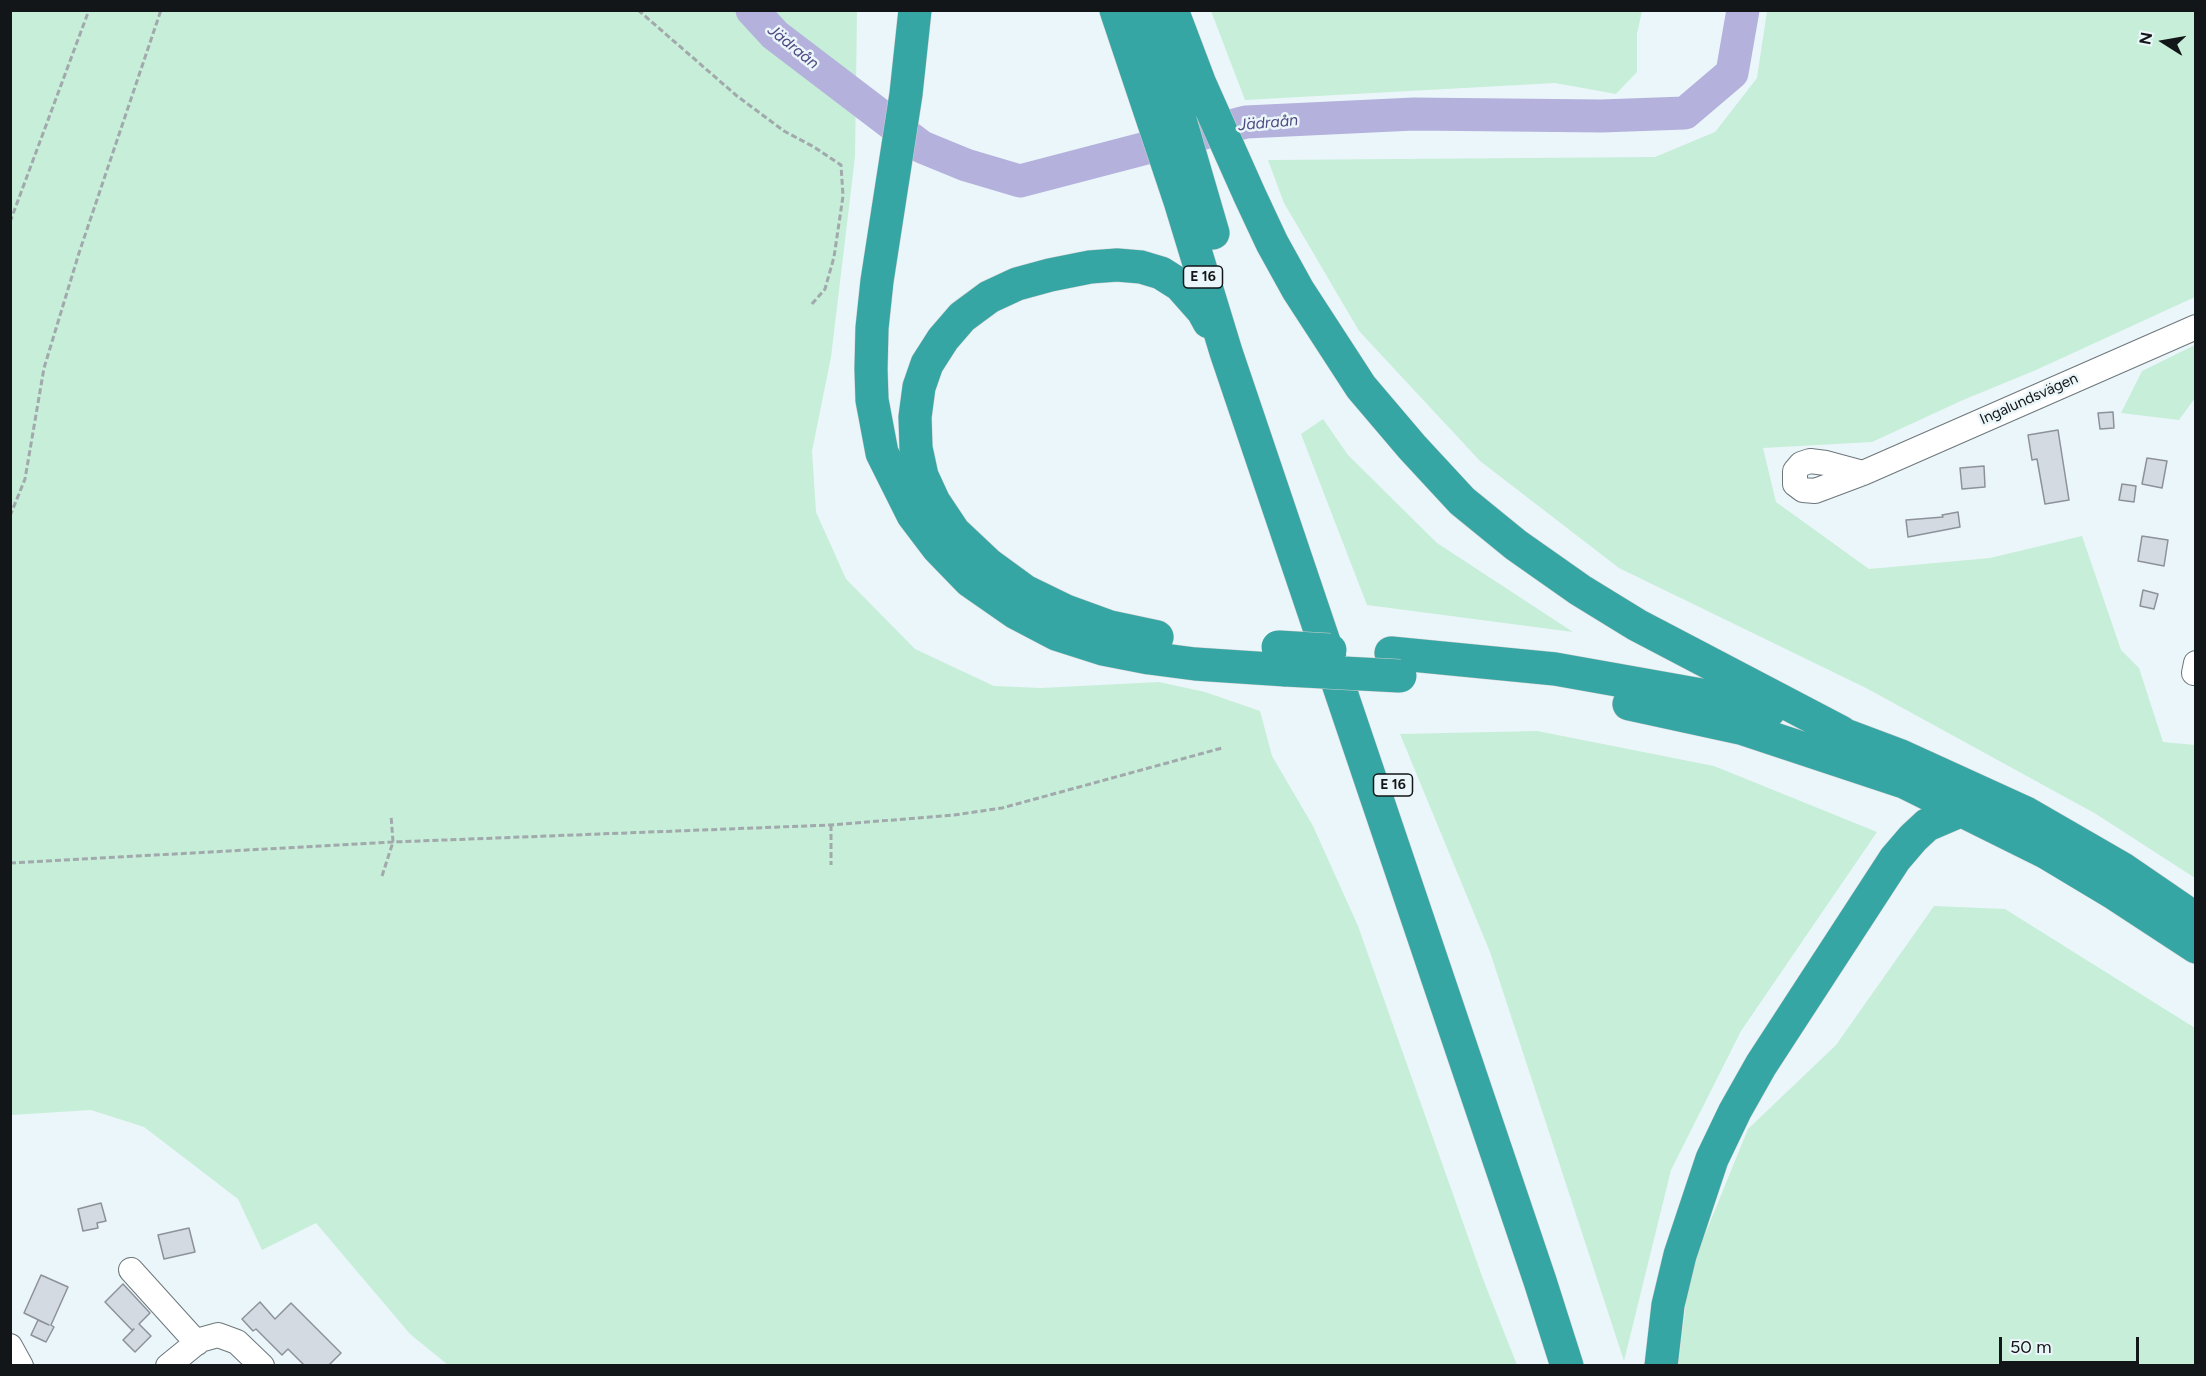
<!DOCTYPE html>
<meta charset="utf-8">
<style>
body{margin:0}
#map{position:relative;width:2206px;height:1376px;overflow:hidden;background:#ebf6fa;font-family:Figtree,sans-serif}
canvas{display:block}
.frame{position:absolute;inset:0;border:12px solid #131618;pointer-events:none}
.north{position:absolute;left:2134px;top:12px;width:60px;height:60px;-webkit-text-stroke:4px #ebf6fa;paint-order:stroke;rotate:281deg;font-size:16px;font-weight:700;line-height:24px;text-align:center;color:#131618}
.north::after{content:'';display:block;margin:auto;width:21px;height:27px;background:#131618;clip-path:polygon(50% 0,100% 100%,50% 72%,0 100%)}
.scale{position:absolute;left:1999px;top:1337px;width:140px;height:27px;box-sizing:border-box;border:3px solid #131618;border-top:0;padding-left:8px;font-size:18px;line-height:21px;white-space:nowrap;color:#131618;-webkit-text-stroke:4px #ebf6fa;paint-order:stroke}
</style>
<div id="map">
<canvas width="2206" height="1376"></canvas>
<div class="frame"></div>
<div class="north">N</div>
<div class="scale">50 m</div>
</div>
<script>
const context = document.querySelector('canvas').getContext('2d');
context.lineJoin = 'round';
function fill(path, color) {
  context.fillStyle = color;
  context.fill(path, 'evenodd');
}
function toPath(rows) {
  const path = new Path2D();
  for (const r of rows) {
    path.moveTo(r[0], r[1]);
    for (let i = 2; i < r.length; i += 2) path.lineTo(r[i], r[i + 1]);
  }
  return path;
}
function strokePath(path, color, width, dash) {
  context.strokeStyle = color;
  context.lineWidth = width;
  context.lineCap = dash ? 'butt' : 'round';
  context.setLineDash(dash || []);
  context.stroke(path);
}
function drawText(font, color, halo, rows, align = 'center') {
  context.font = font + ' Figtree,sans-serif';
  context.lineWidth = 5;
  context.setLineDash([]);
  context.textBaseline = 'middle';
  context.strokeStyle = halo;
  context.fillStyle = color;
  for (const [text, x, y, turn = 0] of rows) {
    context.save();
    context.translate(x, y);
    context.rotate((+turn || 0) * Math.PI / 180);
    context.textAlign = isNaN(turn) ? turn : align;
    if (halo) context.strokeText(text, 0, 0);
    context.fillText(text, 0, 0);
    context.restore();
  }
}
fill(toPath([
 [10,11,857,11,855,157,831,357,812,451,816,512,846,579,915,649,994,686,1041,688,1159,682,1205,692,1260,711,1272,756,1313,826,1358,926,1483,1279,1517,1365,448,1365,410,1334,316,1223,262,1250,238,1199,144,1127,91,1110,11,1115],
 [1211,11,1642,11,1637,34,1637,72,1616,94,1555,83,1245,100],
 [1767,11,2195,11,2195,297,2036,370,1963,400,1872,442,1763,448,1776,502,1869,569,1990,558,2082,536,2121,650,2139,668,2163,742,2195,745,2195,878,2096,814,1868,689,1619,568,1480,461,1359,331,1284,203,1268,160,1655,157,1715,132,1757,78],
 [2195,345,2195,398,2179,420,2121,413,2142,371],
 [1323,419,1348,455,1437,543,1573,632,1367,605,1301,434],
 [1537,731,1714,766,1877,832,1741,1031,1671,1170,1624,1361,1490,952,1400,734],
 [1934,906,2005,909,2195,1028,2195,1365,1678,1366,1690,1271,1748,1129,1836,1045]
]), '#c7eed8');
strokePath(toPath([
 [752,10,775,35,922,147,966,165,1020,181,1246,122,1414,114,1601,116,1685,113,1732,73,1743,10]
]), '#b4b2dd', 33);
const building = toPath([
 [2113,412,2114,428,2100,429,2098,413,2113,412],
 [2058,430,2069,500,2045,504,2037,459,2032,460,2028,435,2058,430],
 [2147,458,2167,461,2162,488,2142,484,2147,458],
 [1984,466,1985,487,1962,489,1960,468,1984,466],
 [2122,484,2136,486,2134,502,2119,500,2122,484],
 [1958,512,1960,527,1908,537,1906,520,1943,517,1942,515,1958,512],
 [2142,536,2168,540,2164,566,2138,561,2142,536],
 [2143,590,2158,594,2154,609,2140,606,2143,590],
 [101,1203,106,1221,97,1223,98,1228,83,1231,78,1209,101,1203],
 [189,1228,195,1252,164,1259,158,1235,189,1228],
 [41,1275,68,1287,51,1325,54,1327,46,1342,31,1335,38,1320,49,1325,24,1313,41,1275],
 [123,1284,150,1313,139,1324,151,1336,135,1352,123,1340,134,1329,132,1330,105,1302,123,1284],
 [260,1302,275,1319,291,1303,341,1353,329,1365,304,1365,288,1349,282,1355,256,1329,253,1331,242,1319,260,1302]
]);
fill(building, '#d4dae2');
strokePath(building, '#8d929a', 1.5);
const minor = toPath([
 [1863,473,1826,463,1810,461,1801,464,1795,471,1795,484,1803,490,1815,491,1863,473,2196,327],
 [2194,673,2196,663],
 [131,1270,197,1343],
 [10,1346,21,1366],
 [168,1366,200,1340,218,1335,237,1342,262,1366]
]);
const highway = toPath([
 [915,10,906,94,877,281,872,328,871,369,872,400,882,453,913,515,938,548,970,581,1016,613,1056,634,1103,649,1149,658,1195,664,1286,670],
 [1116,10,1180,201,1226,352,1540,1281,1567,1366],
 [1148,10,1213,233],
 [1172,10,1200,84,1250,196,1272,243,1298,290,1361,387,1412,447,1462,501,1516,545,1580,590,1637,625,1841,732],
 [1157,637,1110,627,1066,611,1025,591,988,564,954,532,934,502,922,476,916,448,915,417,919,387,927,364,943,339,962,317,989,297,1017,284,1050,275,1090,267,1117,265,1141,267,1161,273,1180,285,1203,311,1209,322],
 [1391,653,1555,669,1735,701,1769,711],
 [1629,704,1744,729,1904,782,2047,853,2112,892,2196,947],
 [1821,726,1901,756,2026,813,2123,869,2196,919],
 [1661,1366,1668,1305,1680,1255,1712,1159,1735,1111,1761,1065,1895,859,1913,838,1927,825,1962,810]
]);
strokePath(minor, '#6d777b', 26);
strokePath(highway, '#d0d0d1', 34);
strokePath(toPath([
 [638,10,737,96,784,131,814,147,841,165,843,196,834,257,825,289,811,305],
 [10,222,89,10],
 [10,516,25,479,44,368,79,253,161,10],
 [831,825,831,865],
 [10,863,393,842,831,825,954,815,1002,808,1222,748],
 [382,876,393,842,391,815]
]), '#a1a9ac', 3, [6, 3]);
strokePath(minor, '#fff', 24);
strokePath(highway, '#35a6a3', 33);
const highwayBridge = toPath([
 [1278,647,1330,650],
 [1286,670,1400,676]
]);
strokePath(highwayBridge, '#d0d0d1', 34, []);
strokePath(highwayBridge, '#35a6a3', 33);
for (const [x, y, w] of [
 [1203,277,39],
 [1393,785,39]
]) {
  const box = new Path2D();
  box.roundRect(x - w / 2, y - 11, w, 22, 4.5);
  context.fillStyle = '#ebf6fa';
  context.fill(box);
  strokePath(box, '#131618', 1.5);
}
drawText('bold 14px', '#131618', null, [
 ["E 16",1203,277],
 ["E 16",1393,785]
]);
drawText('15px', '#131618', '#ebf6fa', [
 ["Ingalundsvägen",2029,399,-24]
]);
drawText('italic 16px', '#504982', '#ebf6fa', [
 ["Jädraån",793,47,39],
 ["Jädraån",1268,123,-5]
]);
</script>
